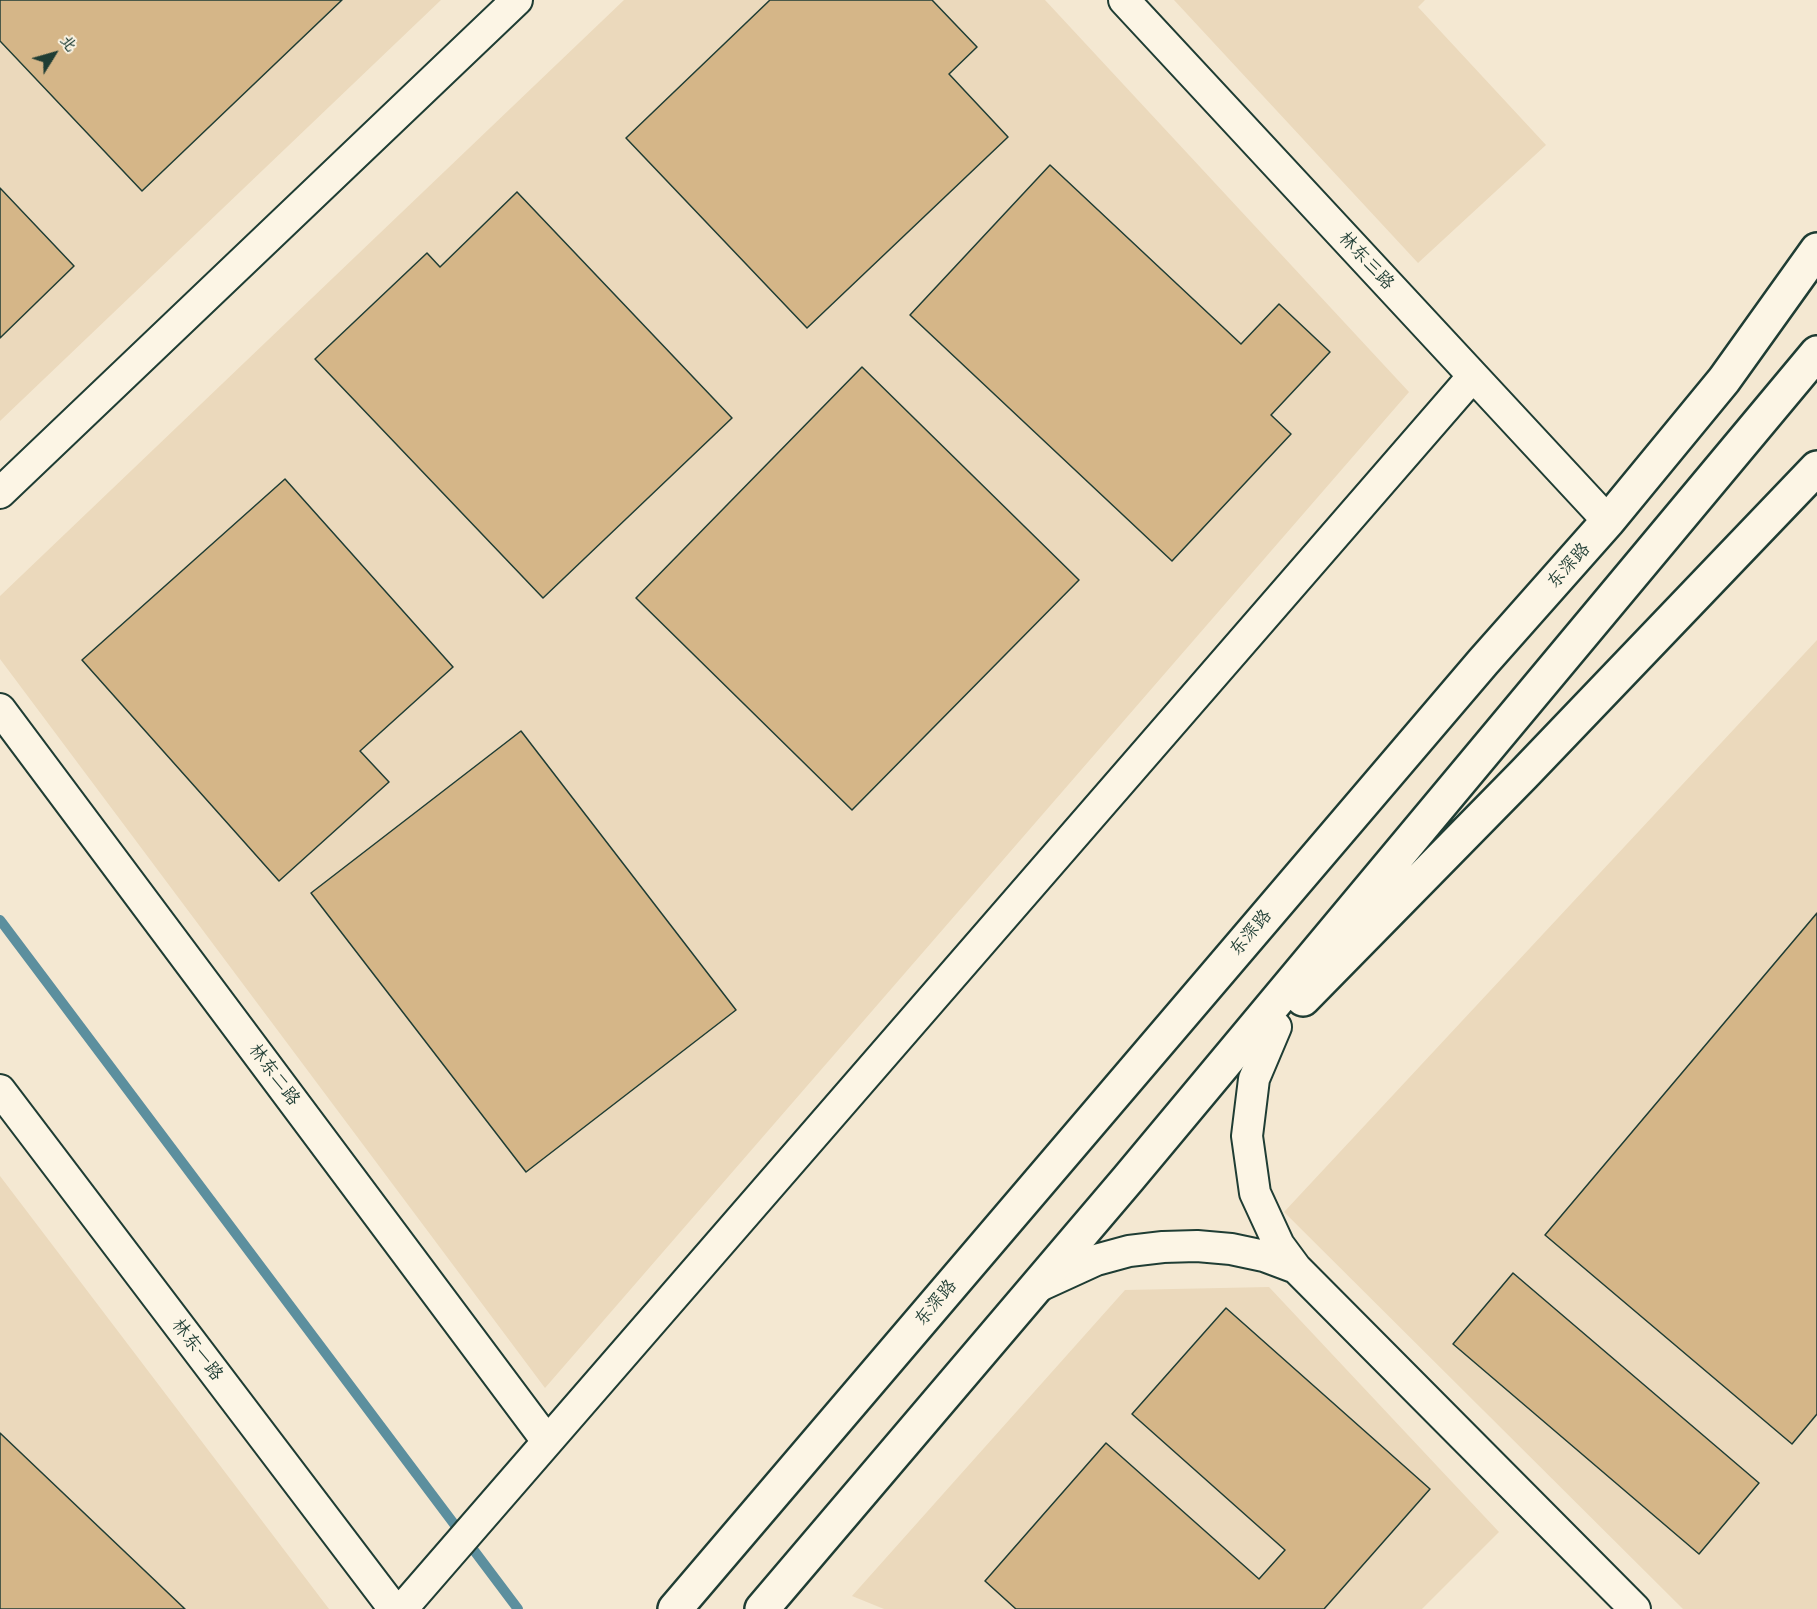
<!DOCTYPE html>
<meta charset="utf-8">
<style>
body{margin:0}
#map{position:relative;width:1817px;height:1609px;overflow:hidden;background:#f4e8d2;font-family:"Shantell Sans","LXGW WenKai TC",sans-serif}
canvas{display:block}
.north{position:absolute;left:24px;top:24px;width:60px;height:60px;-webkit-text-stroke:4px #fcf5e5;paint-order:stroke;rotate:53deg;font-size:16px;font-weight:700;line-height:24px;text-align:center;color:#1f3d34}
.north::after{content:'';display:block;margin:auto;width:21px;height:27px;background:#1f3d34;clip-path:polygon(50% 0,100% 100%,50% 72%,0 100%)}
</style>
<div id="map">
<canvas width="1817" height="1609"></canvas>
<div class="north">北</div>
</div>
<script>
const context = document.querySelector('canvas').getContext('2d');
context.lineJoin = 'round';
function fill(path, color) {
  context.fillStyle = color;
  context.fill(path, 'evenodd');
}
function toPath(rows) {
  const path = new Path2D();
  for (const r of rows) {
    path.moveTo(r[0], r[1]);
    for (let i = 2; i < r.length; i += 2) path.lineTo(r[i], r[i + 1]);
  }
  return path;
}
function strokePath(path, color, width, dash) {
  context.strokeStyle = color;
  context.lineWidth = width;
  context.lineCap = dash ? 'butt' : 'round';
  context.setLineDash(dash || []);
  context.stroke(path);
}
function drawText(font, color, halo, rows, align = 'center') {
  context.font = font + ' "Shantell Sans","LXGW WenKai TC",sans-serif';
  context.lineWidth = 4.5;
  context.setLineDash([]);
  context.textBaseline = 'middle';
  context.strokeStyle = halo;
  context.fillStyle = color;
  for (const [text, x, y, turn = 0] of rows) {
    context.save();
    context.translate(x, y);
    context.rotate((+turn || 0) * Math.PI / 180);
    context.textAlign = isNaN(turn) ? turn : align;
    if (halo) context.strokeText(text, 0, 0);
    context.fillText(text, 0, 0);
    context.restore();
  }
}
fill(toPath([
 [0,0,441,0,0,421],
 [624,0,1045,0,1409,392,545,1388,0,659,0,596],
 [1174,0,1425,0,1418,7,1546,145,1418,263],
 [1817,640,1817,1609,1683,1609,1284,1212],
 [0,1176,329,1609,0,1609],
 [1269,1287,1499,1532,1422,1609,884,1609,852,1596,1125,1290]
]), '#ebd9bc');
strokePath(toPath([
 [0,920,518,1609]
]), '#5c8f9e', 10);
const building = toPath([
 [0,0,342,0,142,191,0,41,0,0],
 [770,0,932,0,977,47,949,74,1008,137,807,328,626,138,770,0],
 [1050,165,1241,344,1279,304,1330,352,1271,415,1291,434,1172,561,910,315,1050,165],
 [0,188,74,266,0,338,0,188],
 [517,192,732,418,543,598,315,359,427,253,440,267,517,192],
 [862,367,1079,580,852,810,636,598,862,367],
 [285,479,453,667,360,751,389,782,279,881,82,660,285,479],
 [521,731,736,1010,526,1172,311,893,521,731],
 [1817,913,1817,1414,1792,1444,1545,1235,1817,913],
 [1513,1273,1759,1483,1699,1554,1453,1344,1513,1273],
 [1226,1308,1430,1489,1324,1609,1016,1609,985,1581,1106,1443,1259,1579,1285,1550,1132,1414,1226,1308],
 [0,1433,185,1609,0,1609,0,1433]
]);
fill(building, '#d5b688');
strokePath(building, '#1f3d34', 1.5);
const street = toPath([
 [1124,0,1608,521],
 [0,493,517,0],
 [0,709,547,1441],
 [1276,1027,1254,1079,1247,1136,1255,1193,1279,1245,1296,1268,1635,1609],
 [0,1090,394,1609],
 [1037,1287,1096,1260,1129,1251,1163,1247,1197,1246,1231,1249,1264,1256,1296,1268],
 [402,1609,1473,376]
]);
const highway = toPath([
 [1303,999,1524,774,1817,468],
 [675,1609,1483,662,1608,521,1724,380,1817,250],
 [762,1609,1128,1179,1817,353]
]);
strokePath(street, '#1f3d34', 34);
strokePath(highway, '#1f3d34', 38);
strokePath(street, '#fcf5e5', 30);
strokePath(highway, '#fcf5e5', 33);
drawText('18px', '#1f3d34', '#fcf5e5', [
 ["林东三路",1366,261,47],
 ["东深路",1569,566,-48],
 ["东深路",1251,933,-50],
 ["林东二路",274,1075,53],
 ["东深路",936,1303,-50],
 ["林东一路",197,1350,53]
]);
</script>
